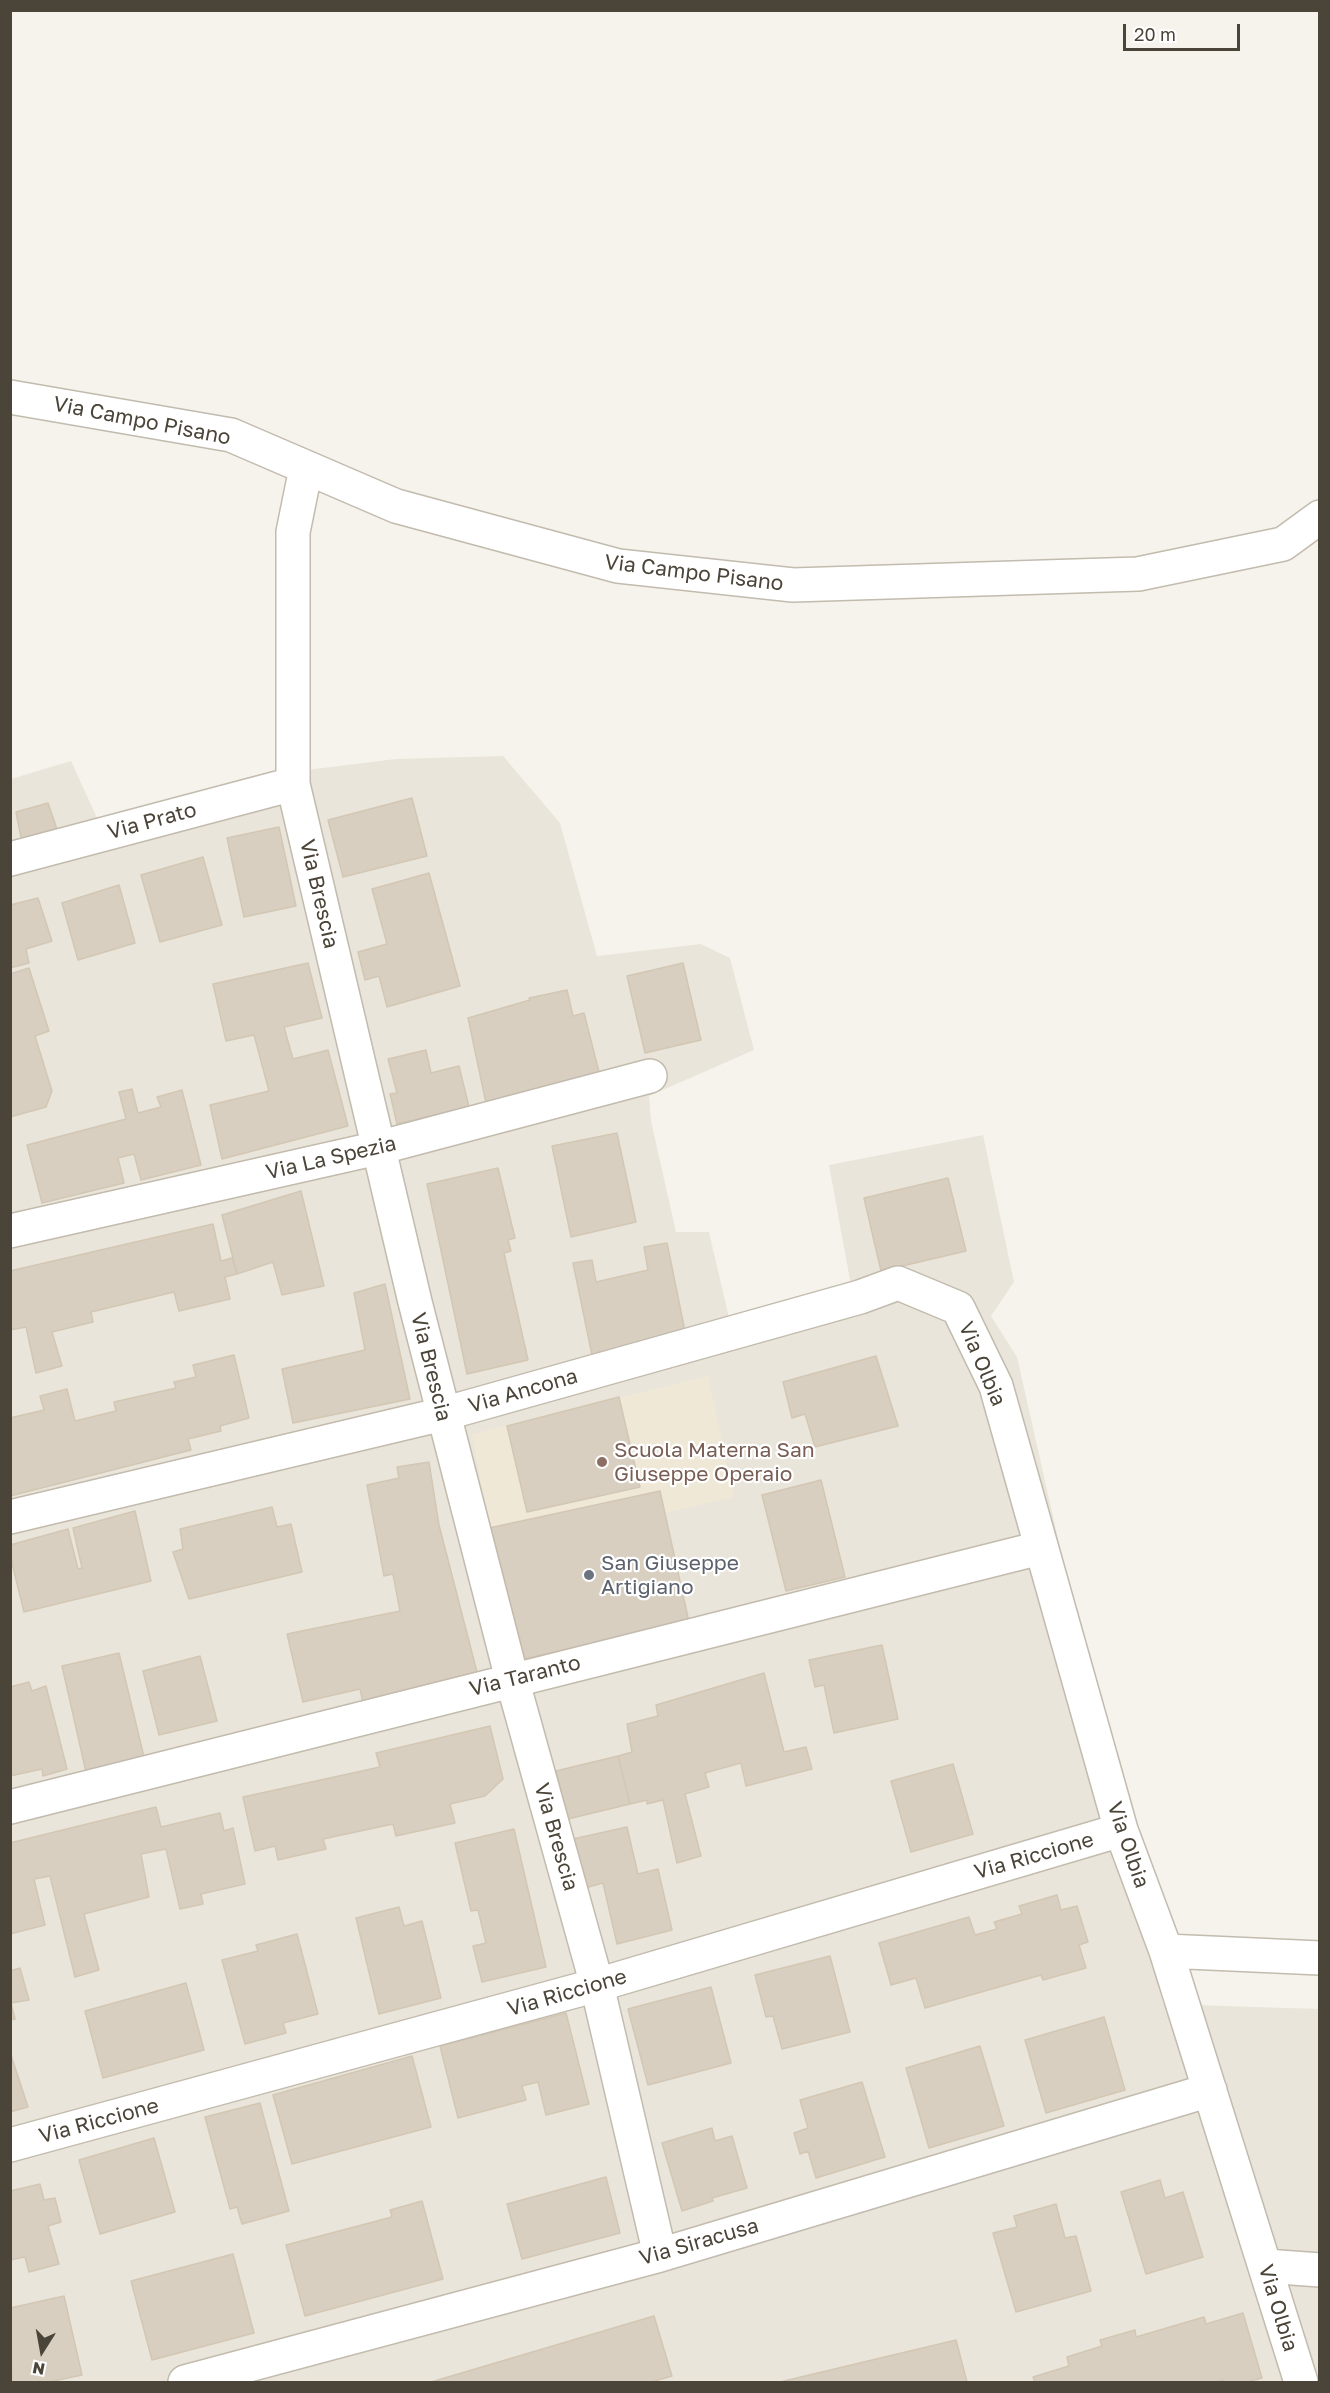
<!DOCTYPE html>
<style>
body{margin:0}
#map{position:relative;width:1330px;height:2393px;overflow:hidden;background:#f6f3ec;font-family:"Golos Text",sans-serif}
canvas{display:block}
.frame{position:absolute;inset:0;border:12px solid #4b4439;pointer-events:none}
.north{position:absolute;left:12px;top:2321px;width:60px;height:60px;-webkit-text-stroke:4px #fff;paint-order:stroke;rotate:191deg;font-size:16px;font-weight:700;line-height:24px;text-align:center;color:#4b4439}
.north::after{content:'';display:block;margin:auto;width:21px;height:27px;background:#4b4439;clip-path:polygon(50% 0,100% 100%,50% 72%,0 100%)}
.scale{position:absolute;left:1123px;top:24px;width:117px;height:27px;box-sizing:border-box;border:3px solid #4b4439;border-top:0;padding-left:8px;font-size:18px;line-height:21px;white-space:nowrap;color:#4b4439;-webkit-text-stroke:4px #fff;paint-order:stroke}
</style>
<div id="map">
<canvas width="1330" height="2393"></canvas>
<div class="frame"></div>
<div class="north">N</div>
<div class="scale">20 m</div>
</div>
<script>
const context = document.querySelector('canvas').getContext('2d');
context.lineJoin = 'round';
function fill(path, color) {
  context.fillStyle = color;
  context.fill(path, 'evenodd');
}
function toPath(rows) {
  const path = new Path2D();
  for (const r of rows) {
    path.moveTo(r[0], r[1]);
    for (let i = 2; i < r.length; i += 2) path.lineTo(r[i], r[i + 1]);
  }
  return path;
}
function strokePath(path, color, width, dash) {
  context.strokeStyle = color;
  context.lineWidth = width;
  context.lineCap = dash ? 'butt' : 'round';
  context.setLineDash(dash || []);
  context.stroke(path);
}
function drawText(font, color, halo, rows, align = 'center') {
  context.font = font + ' "Golos Text",sans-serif';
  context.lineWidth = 4.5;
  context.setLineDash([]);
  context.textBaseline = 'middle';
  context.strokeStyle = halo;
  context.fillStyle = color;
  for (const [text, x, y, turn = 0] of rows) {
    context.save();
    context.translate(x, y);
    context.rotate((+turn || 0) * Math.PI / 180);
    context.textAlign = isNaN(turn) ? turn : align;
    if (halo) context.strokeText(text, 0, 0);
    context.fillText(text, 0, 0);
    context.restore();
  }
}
fill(toPath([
 [503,756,560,823,597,956,701,944,730,958,754,1050,649,1096,651,1121,676,1232,709,1232,730,1322,852,1291,829,1165,983,1135,1014,1282,991,1316,1017,1357,1163,2004,1319,2009,1319,2382,11,2382,11,779,71,761,98,820,249,777,396,759]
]), '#eae5da');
fill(toPath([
 [708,1376,734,1497,664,1513,489,1528,472,1434]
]), '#efe8d6');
const building = toPath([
 [412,798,427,856,343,877,328,820,412,798],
 [48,803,59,835,23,847,16,812,48,803],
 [279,827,296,906,244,917,227,838,279,827],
 [203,857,222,925,160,942,141,875,203,857],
 [429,873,460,986,387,1007,379,976,365,980,358,952,387,944,372,889,429,873],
 [119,885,135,943,78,960,62,903,119,885],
 [38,898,52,941,26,949,29,963,10,968,10,905,38,898],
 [308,963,322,1018,284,1027,293,1059,328,1050,348,1126,222,1159,210,1105,269,1091,254,1035,226,1041,213,984,308,963],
 [683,963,701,1040,645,1053,627,976,683,963],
 [29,968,49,1031,35,1036,52,1091,46,1107,10,1117,10,974,29,968],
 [567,990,573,1016,584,1013,600,1076,486,1103,468,1018,530,1000,529,998,567,990],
 [426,1050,431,1073,459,1066,469,1107,397,1124,390,1094,397,1093,388,1059,426,1050],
 [132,1089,138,1113,161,1107,157,1097,182,1090,201,1165,141,1180,134,1154,118,1158,124,1183,42,1203,27,1145,126,1119,119,1092,132,1089],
 [617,1133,636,1222,571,1237,552,1146,617,1133],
 [498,1168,515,1238,508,1240,511,1251,504,1253,528,1360,467,1374,427,1184,498,1168],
 [948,1178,966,1251,881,1271,864,1198,948,1178],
 [301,1191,324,1286,282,1295,273,1262,237,1274,222,1215,301,1191],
 [213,1224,221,1261,232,1258,237,1274,225,1277,230,1299,179,1311,174,1292,91,1312,93,1322,52,1332,62,1366,36,1373,26,1327,10,1330,10,1271,213,1224],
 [667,1243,686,1336,592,1355,573,1263,592,1260,596,1282,648,1270,644,1247,667,1243],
 [385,1284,410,1399,293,1423,282,1369,365,1350,354,1293,385,1284],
 [234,1355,249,1418,220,1426,221,1431,188,1439,191,1450,10,1496,10,1418,44,1410,40,1396,67,1389,75,1421,116,1411,114,1402,176,1388,174,1382,196,1377,193,1365,234,1355],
 [876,1356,898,1426,815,1447,805,1414,792,1418,783,1382,876,1356],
 [619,1397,640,1487,527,1512,507,1426,619,1397],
 [429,1462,439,1525,478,1676,363,1703,360,1689,303,1702,287,1634,400,1611,393,1574,384,1576,367,1485,399,1478,397,1467,429,1462],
 [821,1480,845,1577,786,1591,762,1495,821,1480],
 [660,1491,689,1622,518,1660,489,1528,660,1491],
 [272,1507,277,1527,291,1524,302,1572,189,1599,173,1552,183,1549,180,1529,272,1507],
 [135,1511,151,1581,24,1612,10,1555,10,1545,68,1529,78,1569,82,1568,73,1528,135,1511],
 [882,1645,898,1719,834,1733,824,1685,815,1687,809,1660,882,1645],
 [119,1653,144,1757,86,1772,62,1666,119,1653],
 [200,1656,217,1721,159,1735,143,1671,200,1656],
 [764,1673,784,1752,806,1747,812,1769,746,1786,741,1763,705,1773,709,1787,685,1794,701,1856,677,1863,663,1800,647,1804,647,1800,630,1804,618,1756,632,1752,627,1724,658,1716,656,1705,764,1673],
 [29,1682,32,1691,46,1686,67,1769,43,1776,42,1769,10,1776,10,1687,29,1682],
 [490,1726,503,1779,485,1796,450,1804,455,1823,396,1836,393,1824,323,1839,326,1849,278,1860,275,1846,255,1851,243,1797,380,1767,376,1753,490,1726],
 [618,1756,630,1804,568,1819,556,1771,618,1756],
 [953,1764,973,1834,911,1852,891,1781,953,1764],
 [156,1807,161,1827,220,1813,224,1831,233,1828,245,1884,201,1894,203,1904,180,1909,166,1849,141,1854,149,1897,84,1914,99,1970,75,1977,50,1876,34,1879,45,1925,10,1934,10,1843,156,1807],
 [627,1827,638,1874,658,1869,672,1930,617,1944,603,1883,585,1888,573,1839,627,1827],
 [514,1829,546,1967,482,1982,473,1946,486,1943,478,1910,471,1911,455,1843,514,1829],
 [1057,1895,1061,1910,1077,1906,1088,1942,1079,1945,1086,1968,1043,1980,1041,1975,925,2008,916,1978,891,1985,879,1943,969,1917,975,1935,997,1929,994,1922,1022,1914,1019,1906,1057,1895],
 [399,1907,404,1926,422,1921,441,1998,379,2014,356,1918,399,1907],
 [297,1934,318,2014,283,2023,286,2033,245,2044,222,1960,258,1951,256,1945,297,1934],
 [830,1956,850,2032,782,2049,773,2016,766,2017,755,1975,830,1956],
 [20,1968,29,2000,11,2003,15,2019,10,2020,10,1971,20,1968],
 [186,1983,204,2050,103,2078,85,2011,186,1983],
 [711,1987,731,2063,648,2085,628,2009,711,1987],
 [566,2013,589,2104,546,2115,538,2082,522,2086,526,2100,458,2118,440,2046,566,2013],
 [1104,2017,1125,2090,1046,2113,1025,2040,1104,2017],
 [980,2046,1004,2126,929,2148,906,2068,980,2046],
 [10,2052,28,2107,10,2112,10,2052],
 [412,2056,431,2127,292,2164,273,2095,412,2056],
 [862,2082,885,2157,816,2178,808,2151,800,2154,794,2133,808,2128,800,2100,862,2082],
 [260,2103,289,2211,242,2224,237,2207,230,2209,205,2117,260,2103],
 [712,2128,715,2141,732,2136,747,2188,712,2198,713,2201,682,2211,662,2143,712,2128],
 [154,2138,175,2212,100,2234,79,2160,154,2138],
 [606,2177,620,2233,522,2259,507,2204,606,2177],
 [1160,2180,1165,2198,1183,2192,1203,2257,1146,2274,1121,2192,1160,2180],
 [40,2184,44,2200,55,2198,61,2222,48,2226,59,2264,29,2272,25,2257,10,2260,10,2191,40,2184],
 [422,2201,443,2279,305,2316,286,2245,392,2217,390,2210,422,2201],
 [1056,2204,1065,2238,1076,2236,1091,2291,1016,2312,993,2233,1017,2227,1014,2216,1056,2204],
 [233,2254,254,2333,152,2360,131,2281,233,2254],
 [64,2296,82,2375,49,2382,12,2382,10,2308,64,2296],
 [1243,2313,1262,2378,1247,2382,1224,2382,1223,2380,1215,2382,1035,2382,1033,2377,1069,2366,1067,2357,1102,2346,1100,2340,1135,2330,1136,2337,1204,2317,1206,2324,1243,2313],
 [654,2316,672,2376,651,2382,431,2382,654,2316],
 [956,2340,967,2382,780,2382,956,2340]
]);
fill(building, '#d8cfc1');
strokePath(building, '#d3c7b4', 1.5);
const minor = toPath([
 [10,397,231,435,396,506,618,566,793,585,1138,574,1283,544,1320,517],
 [306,468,293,532,293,784,415,1302,512,1679,597,1985,660,2255],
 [10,859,293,784],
 [10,1231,378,1148,650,1076],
 [10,1517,443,1414,860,1297,898,1283,958,1308,996,1386,1121,1830,1166,1951,1301,2382],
 [10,1807,1040,1548],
 [1166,1951,1320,1958],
 [10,2145,597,1985,1121,1830],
 [1266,2266,1320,2270],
 [185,2382,660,2255,1210,2090]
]);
strokePath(minor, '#c2bbae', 36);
strokePath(minor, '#fff', 33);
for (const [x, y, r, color] of [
 [602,1462,6,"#8d6e63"],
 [589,1575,6,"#6b7280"]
]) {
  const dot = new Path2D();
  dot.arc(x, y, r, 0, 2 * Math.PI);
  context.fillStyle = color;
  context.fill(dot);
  strokePath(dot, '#fff', 2);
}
drawText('21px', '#4b4439', '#fff', [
 ["Via Campo Pisano",142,421,11],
 ["Via Campo Pisano",694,573,7],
 ["Via Prato",152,821,-15],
 ["Via Brescia",319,894,77],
 ["Via La Spezia",331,1158,-13],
 ["Via Olbia",982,1364,67],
 ["Via Brescia",431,1367,76],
 ["Via Ancona",523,1391,-16],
 ["Via Taranto",525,1676,-14],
 ["Via Brescia",556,1837,74],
 ["Via Olbia",1128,1845,71],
 ["Via Riccione",1034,1856,-16],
 ["Via Riccione",567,1993,-16],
 ["Via Riccione",99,2121,-15],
 ["Via Siracusa",699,2242,-16],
 ["Via Olbia",1278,2308,73]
]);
drawText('21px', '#785e54', '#fff', [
 ["Scuola Materna San",614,1450],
 ["Giuseppe Operaio",614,1474]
], 'left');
drawText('21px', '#5b616d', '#fff', [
 ["San Giuseppe",601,1563],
 ["Artigiano",601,1587]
], 'left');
</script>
